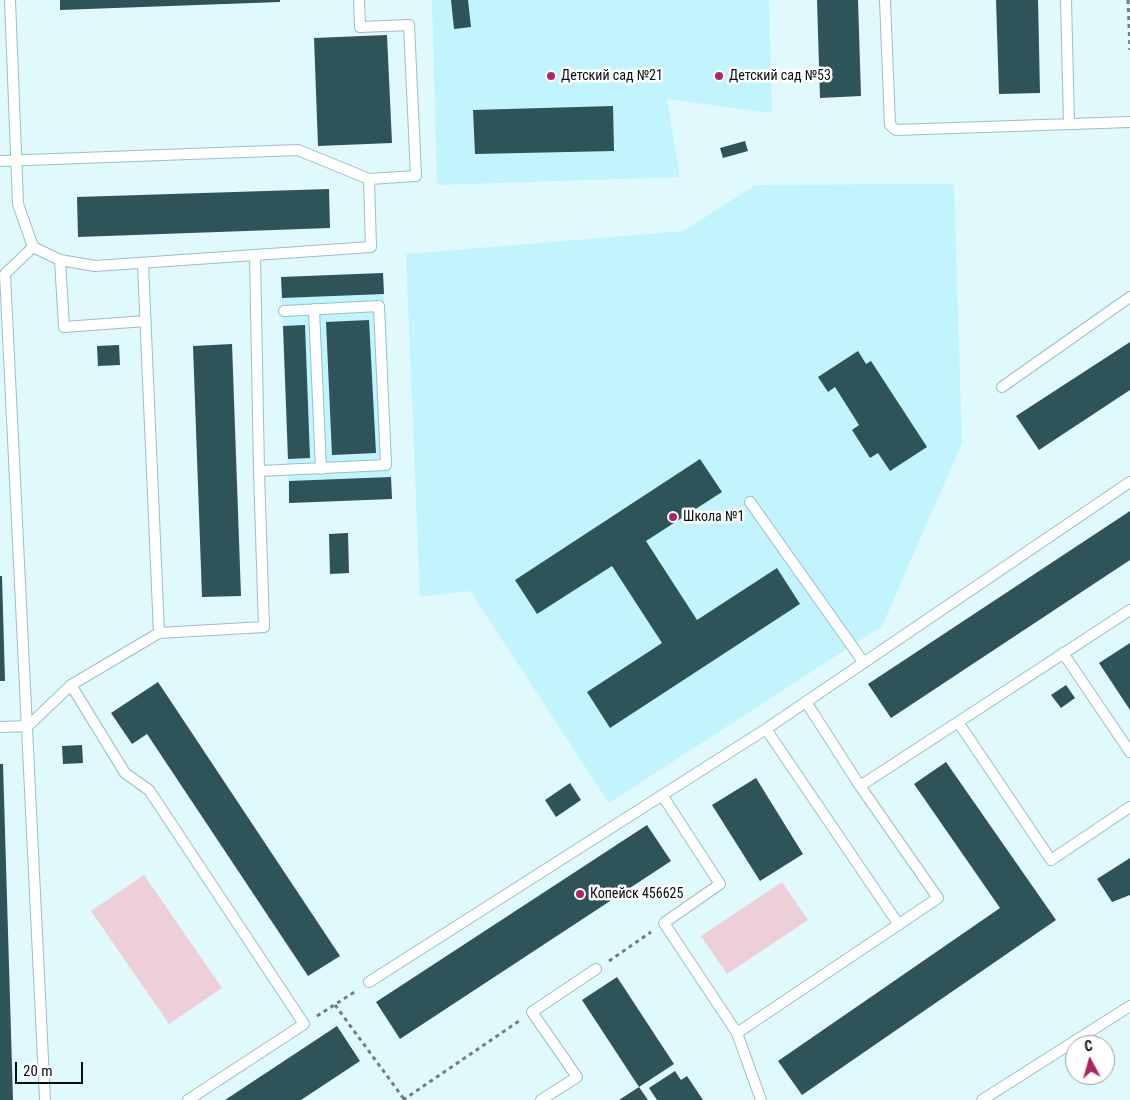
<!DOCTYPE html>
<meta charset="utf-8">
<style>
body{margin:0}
#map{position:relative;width:1130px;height:1100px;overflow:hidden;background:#e0f9fd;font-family:"Roboto Condensed",sans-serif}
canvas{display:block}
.north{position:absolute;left:1065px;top:1035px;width:50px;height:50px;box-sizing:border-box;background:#fff;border:1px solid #9a9fa0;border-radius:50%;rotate:354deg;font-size:14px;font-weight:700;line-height:20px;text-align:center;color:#020e11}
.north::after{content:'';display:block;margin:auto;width:18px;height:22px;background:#ae2567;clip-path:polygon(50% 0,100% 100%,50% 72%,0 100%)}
.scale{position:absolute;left:15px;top:1062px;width:68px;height:22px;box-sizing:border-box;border:2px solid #020e11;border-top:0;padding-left:6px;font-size:15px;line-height:18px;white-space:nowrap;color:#020e11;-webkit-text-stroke:4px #fff;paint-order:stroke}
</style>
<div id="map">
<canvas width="1130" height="1100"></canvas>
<div class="north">С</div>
<div class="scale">20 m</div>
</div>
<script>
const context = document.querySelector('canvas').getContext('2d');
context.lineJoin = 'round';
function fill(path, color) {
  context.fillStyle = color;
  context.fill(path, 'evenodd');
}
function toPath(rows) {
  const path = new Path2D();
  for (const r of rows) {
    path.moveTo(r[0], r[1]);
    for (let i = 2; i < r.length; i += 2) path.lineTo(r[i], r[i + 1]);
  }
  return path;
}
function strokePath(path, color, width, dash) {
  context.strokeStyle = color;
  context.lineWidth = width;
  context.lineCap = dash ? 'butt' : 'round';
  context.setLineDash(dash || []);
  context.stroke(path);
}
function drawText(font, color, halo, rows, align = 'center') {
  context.font = font + ' "Roboto Condensed",sans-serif';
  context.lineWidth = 5;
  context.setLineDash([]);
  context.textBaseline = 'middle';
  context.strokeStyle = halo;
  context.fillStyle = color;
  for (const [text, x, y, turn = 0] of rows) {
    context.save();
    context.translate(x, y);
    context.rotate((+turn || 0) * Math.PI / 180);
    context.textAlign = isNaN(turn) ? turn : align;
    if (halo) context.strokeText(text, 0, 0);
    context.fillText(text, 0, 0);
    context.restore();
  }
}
fill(toPath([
 [432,0,769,0,772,113,667,99,680,177,437,185],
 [954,184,962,443,882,626,609,803,470,591,420,597,406,254,684,231,755,185],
 [383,273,392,499,289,503,281,277]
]), '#c1f4fd');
fill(toPath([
 [144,875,222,988,169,1024,91,911],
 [782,882,808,920,727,974,701,936]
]), '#eccfd8');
fill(toPath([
 [60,0,280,0,280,2,60,10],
 [451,0,468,0,471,27,454,29],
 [817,0,858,0,861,96,820,98],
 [996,0,1038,0,1040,93,999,94],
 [387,35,392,143,318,146,314,38],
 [613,106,614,151,475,154,473,110],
 [745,141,748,151,723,158,720,148],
 [329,189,330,228,78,237,77,197],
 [383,273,384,294,282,298,281,277],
 [369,320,376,453,332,455,326,322],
 [305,325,310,458,288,459,283,326],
 [1130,342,1130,390,1039,450,1016,416],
 [232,344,241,596,202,597,193,346],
 [119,345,120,365,98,366,97,346],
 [858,351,866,364,871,361,927,447,890,471,878,453,870,458,852,430,859,425,835,387,828,392,818,377],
 [700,459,722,492,646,541,697,620,777,568,800,604,610,728,587,692,662,643,612,566,537,614,515,580],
 [391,477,392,499,289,503,289,481],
 [1130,511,1130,560,891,718,868,684],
 [348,533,349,573,330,574,329,534],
 [0,576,2,576,5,681,0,681],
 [1130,643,1130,710,1099,663],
 [158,682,340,956,308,976,147,734,132,744,111,713],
 [1066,685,1075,698,1061,708,1051,695],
 [82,745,83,763,63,764,62,746],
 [946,762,1056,920,802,1095,778,1061,1000,908,914,784],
 [0,764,3,764,13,1100,0,1100],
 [756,778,803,854,760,881,712,805],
 [570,783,581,800,556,817,545,800],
 [647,825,671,861,400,1039,376,1002],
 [1130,858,1130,895,1112,902,1097,879],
 [617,977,674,1064,639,1087,582,1000],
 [337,1026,360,1061,301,1100,225,1100],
 [675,1071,681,1080,687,1076,703,1100,657,1100,649,1088],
 [639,1087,648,1100,619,1100]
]), '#2e5359');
const lane = toPath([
 [10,0,18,204,33,247,60,260,95,266,371,247,369,179],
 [885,0,890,125,896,130,1130,122],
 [1066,0,1069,124],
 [0,161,298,150,369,179,416,176,409,25,360,27,359,0],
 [33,247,5,274,45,1100],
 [255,255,259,471,386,465,379,306,284,311],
 [60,260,64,327,146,321],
 [314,309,321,469],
 [1002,387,1130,297],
 [750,502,864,663],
 [159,633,264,627,259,471],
 [1063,653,1130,752],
 [71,685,125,773,149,790,304,1024,188,1100],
 [958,722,1051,860,1130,807],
 [0,727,28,726,71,685,159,633,143,264],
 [766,729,899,925],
 [860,786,1130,610],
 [662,795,720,884,664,923,737,1033],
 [369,982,766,729,1130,482],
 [541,1100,577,1077,532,1012,596,969],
 [761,1100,737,1033,938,898,860,786,806,702],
 [982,1100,1130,1006]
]);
strokePath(lane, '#98c0c7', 12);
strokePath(toPath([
 [1128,0,1130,50],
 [609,961,651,932],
 [335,1005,404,1099],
 [317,1016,356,991],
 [403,1100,519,1021]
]), '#6e8083', 3, [4, 4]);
strokePath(lane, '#fff', 10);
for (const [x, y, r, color] of [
 [551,76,5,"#ae2567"],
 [719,76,5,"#ae2567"],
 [673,517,5,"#ae2567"],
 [580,894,5,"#ae2567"]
]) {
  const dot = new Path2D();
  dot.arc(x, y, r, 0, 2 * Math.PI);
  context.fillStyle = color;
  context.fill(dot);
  strokePath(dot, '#fff', 2);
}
drawText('14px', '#020e11', '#fff', [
 ["Детский сад №21",561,76],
 ["Детский сад №53",729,76],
 ["Школа №1",683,517],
 ["Копейск 456625",590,894]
], 'left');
</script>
